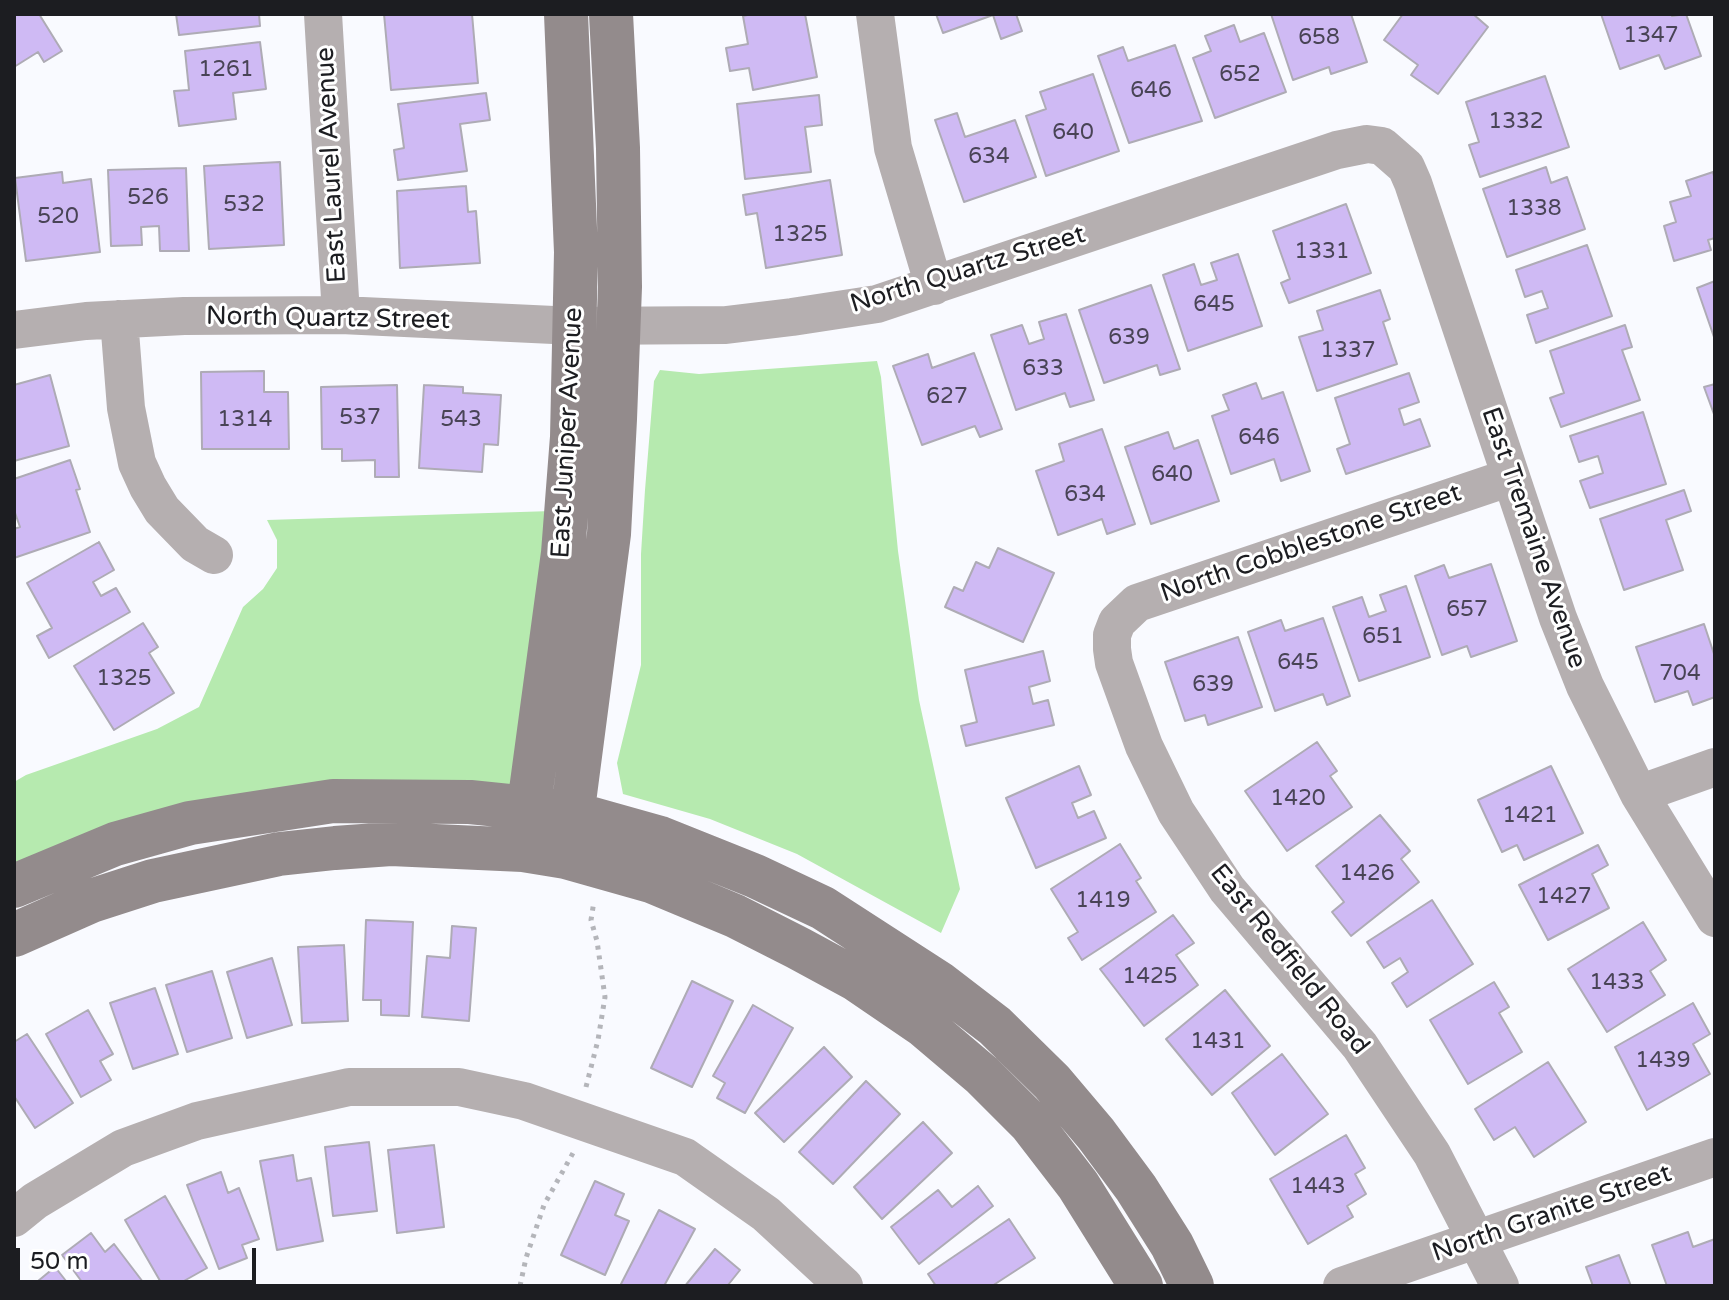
<!DOCTYPE html>
<style>
body{margin:0}
#map{position:relative;width:1729px;height:1300px;overflow:hidden;background:#f9faff;font-family:"Varela Round",sans-serif}
canvas{display:block}
.frame{position:absolute;inset:0;border:16px solid #1c1d21;pointer-events:none}
.scale{position:absolute;left:16px;top:1248px;width:240px;height:36px;box-sizing:border-box;border:4px solid #1c1d21;border-top:0;padding-left:10px;font-size:24px;line-height:28px;white-space:nowrap;color:#1c1d21;-webkit-text-stroke:6px #fff;paint-order:stroke}
</style>
<div id="map">
<canvas width="1729" height="1300"></canvas>
<div class="frame"></div>
<div class="scale">50 m</div>
</div>
<script>
const context = document.querySelector('canvas').getContext('2d');
context.lineJoin = 'round';
function fill(path, color) {
  context.fillStyle = color;
  context.fill(path, 'evenodd');
}
function toPath(rows) {
  const path = new Path2D();
  for (const r of rows) {
    path.moveTo(r[0], r[1]);
    for (let i = 2; i < r.length; i += 2) path.lineTo(r[i], r[i + 1]);
  }
  return path;
}
function strokePath(path, color, width, dash) {
  context.strokeStyle = color;
  context.lineWidth = width;
  context.lineCap = dash ? 'butt' : 'round';
  context.setLineDash(dash || []);
  context.stroke(path);
}
function drawText(font, color, halo, rows, align = 'center') {
  context.font = font + ' "Varela Round",sans-serif';
  context.lineWidth = 6;
  context.setLineDash([]);
  context.textBaseline = 'middle';
  context.strokeStyle = halo;
  context.fillStyle = color;
  for (const [text, x, y, turn = 0] of rows) {
    context.save();
    context.translate(x, y);
    context.rotate((+turn || 0) * Math.PI / 180);
    context.textAlign = isNaN(turn) ? turn : align;
    if (halo) context.strokeText(text, 0, 0);
    context.fillText(text, 0, 0);
    context.restore();
  }
}
fill(toPath([
 [877,361,881,377,898,551,919,700,960,889,941,933,797,854,710,819,623,794,617,763,641,665,641,554,645,490,654,381,660,370,699,374],
 [552,511,532,784,382,818,303,823,141,853,14,906,14,782,26,775,157,729,199,707,243,607,263,589,277,568,277,540,267,520]
]), '#b6eaaf');
const building = toPath([
 [14,14,39,14,62,51,44,62,38,52,14,67,14,14],
 [176,14,259,14,260,26,179,35,176,14],
 [384,14,472,14,478,83,391,90,384,14],
 [752,14,805,14,817,77,753,90,749,68,730,71,726,48,748,44,743,16,752,14],
 [936,14,1016,14,1022,31,1001,39,993,15,943,33,936,14],
 [1271,14,1351,14,1367,62,1331,74,1329,67,1293,80,1271,14],
 [1403,14,1473,14,1488,27,1438,94,1411,75,1418,65,1384,40,1403,14],
 [1601,14,1671,14,1672,16,1686,14,1701,56,1665,69,1659,55,1620,69,1601,14],
 [1234,25,1240,42,1264,33,1286,92,1215,118,1193,58,1211,51,1205,36,1234,25],
 [260,42,266,89,233,93,236,119,179,126,174,91,189,90,185,51,260,42],
 [1175,45,1202,121,1129,143,1098,56,1123,47,1128,61,1175,45],
 [1093,74,1119,151,1046,176,1026,116,1046,109,1040,92,1093,74],
 [1545,76,1569,147,1480,177,1469,145,1479,142,1466,102,1545,76],
 [486,93,490,120,460,124,467,171,398,180,394,150,404,148,398,104,486,93],
 [819,95,822,125,805,127,811,172,745,179,737,104,819,95],
 [957,113,965,137,1015,120,1036,177,964,202,935,120,957,113],
 [280,162,284,245,209,249,204,166,280,162],
 [1546,167,1551,183,1567,177,1585,229,1507,257,1483,189,1546,167],
 [186,168,189,251,160,251,159,226,141,227,142,245,111,246,108,170,186,168],
 [62,172,63,183,91,179,100,252,26,261,15,178,62,172],
 [1713,172,1715,180,1715,238,1708,240,1711,250,1674,261,1664,226,1676,222,1670,202,1691,196,1686,181,1713,172],
 [830,180,842,255,766,268,757,213,746,215,743,195,830,180],
 [466,186,468,212,476,211,480,263,400,268,397,191,466,186],
 [1346,204,1371,273,1289,303,1281,283,1290,279,1273,231,1346,204],
 [1587,245,1612,316,1536,343,1527,315,1548,308,1542,291,1525,297,1516,270,1587,245],
 [1238,254,1262,326,1188,351,1163,275,1194,264,1201,285,1217,280,1211,263,1238,254],
 [1715,281,1715,340,1697,288,1715,281],
 [1151,285,1180,369,1160,375,1157,365,1104,383,1079,310,1151,285],
 [1380,290,1390,319,1383,322,1397,364,1317,391,1299,337,1323,330,1317,311,1380,290],
 [1066,314,1094,400,1070,407,1065,393,1016,410,991,335,1022,325,1029,344,1044,339,1039,322,1066,314],
 [1625,325,1632,347,1622,350,1640,400,1561,427,1550,398,1564,393,1550,351,1625,325],
 [974,353,1002,429,980,437,975,426,922,445,893,366,928,354,932,368,974,353],
 [264,371,264,392,288,392,289,449,202,449,201,372,264,371],
 [1409,373,1419,402,1399,409,1404,425,1420,419,1430,446,1346,474,1337,449,1350,444,1335,398,1409,373],
 [50,375,69,446,14,461,14,385,50,375],
 [1256,383,1262,399,1283,392,1310,471,1281,481,1274,459,1231,474,1212,416,1229,410,1223,395,1256,383],
 [1715,384,1715,417,1704,387,1715,384],
 [397,385,399,477,375,477,375,460,342,461,342,449,322,449,321,387,397,385],
 [424,385,463,387,463,393,501,395,498,445,484,444,482,472,419,468,424,385],
 [1643,412,1666,484,1590,508,1580,481,1603,473,1598,456,1579,462,1570,436,1643,412],
 [1102,429,1135,524,1107,534,1102,519,1058,535,1036,471,1064,461,1059,444,1102,429],
 [1168,432,1174,449,1198,440,1219,501,1151,524,1125,447,1168,432],
 [70,460,80,489,76,490,90,532,14,558,14,529,20,527,14,510,14,479,70,460],
 [1684,490,1691,511,1666,520,1683,570,1624,590,1600,519,1684,490],
 [99,542,114,570,93,582,101,596,116,588,130,612,49,658,37,636,52,628,27,583,99,542],
 [998,548,1054,573,1023,642,945,607,954,587,963,591,976,562,989,568,998,548],
 [1491,564,1517,641,1471,657,1467,646,1442,655,1415,576,1444,565,1449,578,1491,564],
 [1406,586,1430,657,1359,681,1333,607,1362,597,1369,617,1386,611,1380,595,1406,586],
 [1323,618,1350,696,1327,705,1323,694,1275,711,1248,632,1281,620,1285,631,1323,618],
 [143,623,158,647,149,653,174,693,114,730,74,666,143,623],
 [1704,624,1715,657,1715,697,1693,705,1688,691,1655,702,1636,647,1704,624],
 [1238,637,1262,707,1208,725,1205,715,1185,721,1165,662,1238,637],
 [1043,651,1050,681,1029,687,1033,704,1048,700,1054,725,966,746,961,726,977,722,965,670,1043,651],
 [1317,742,1337,771,1330,776,1352,807,1287,851,1245,791,1317,742],
 [1079,766,1091,795,1072,803,1078,818,1094,811,1106,838,1036,868,1006,798,1079,766],
 [1551,766,1583,833,1524,860,1517,845,1502,852,1478,800,1551,766],
 [1380,815,1410,851,1401,859,1419,882,1351,936,1332,912,1344,902,1316,866,1380,815],
 [1120,844,1141,878,1136,881,1156,912,1082,960,1068,938,1078,932,1051,889,1120,844],
 [1598,845,1608,865,1592,874,1609,908,1548,940,1519,885,1598,845],
 [1432,900,1473,964,1407,1007,1392,983,1408,972,1400,958,1384,968,1367,942,1432,900],
 [1173,915,1194,943,1176,955,1198,985,1144,1026,1100,969,1173,915],
 [366,920,413,922,409,1016,381,1015,381,1000,363,1000,366,920],
 [1643,922,1666,960,1650,971,1665,995,1607,1032,1568,969,1643,922],
 [452,926,476,928,469,1021,422,1017,427,956,450,958,452,926],
 [344,945,348,1021,302,1023,298,947,344,945],
 [272,958,292,1025,247,1038,227,972,272,958],
 [212,971,232,1038,187,1052,166,985,212,971],
 [692,981,733,1001,692,1087,651,1068,692,981],
 [1494,982,1509,1007,1499,1013,1522,1052,1468,1084,1430,1020,1494,982],
 [155,988,178,1054,133,1069,110,1003,155,988],
 [1225,990,1270,1046,1212,1095,1166,1039,1225,990],
 [1693,1003,1710,1034,1693,1044,1710,1074,1647,1110,1615,1047,1693,1003],
 [753,1005,793,1028,745,1113,717,1098,725,1083,713,1076,753,1005],
 [88,1010,113,1054,100,1061,111,1080,81,1097,46,1034,88,1010],
 [27,1034,73,1103,35,1128,14,1096,14,1042,27,1034],
 [824,1047,852,1077,784,1142,755,1113,824,1047],
 [1282,1054,1328,1114,1275,1155,1232,1093,1282,1054],
 [1548,1062,1586,1122,1534,1157,1515,1127,1494,1140,1475,1109,1548,1062],
 [866,1081,900,1114,833,1184,799,1152,866,1081],
 [923,1122,952,1153,882,1219,854,1187,923,1122],
 [1346,1135,1365,1168,1355,1174,1366,1194,1347,1206,1353,1217,1308,1244,1270,1179,1346,1135],
 [369,1142,377,1211,333,1216,325,1147,369,1142],
 [434,1145,444,1227,397,1233,388,1150,434,1145],
 [293,1155,297,1181,311,1178,323,1241,277,1250,260,1161,293,1155],
 [221,1172,228,1193,239,1188,259,1239,242,1245,247,1258,219,1269,187,1185,221,1172],
 [595,1181,624,1194,615,1215,629,1221,605,1275,561,1255,595,1181],
 [978,1186,993,1206,919,1264,891,1227,938,1190,952,1207,978,1186],
 [165,1196,207,1268,175,1286,163,1286,125,1220,165,1196],
 [659,1210,695,1229,664,1286,620,1286,659,1210],
 [1009,1219,1035,1258,992,1286,936,1286,928,1274,1009,1219],
 [1688,1232,1693,1247,1715,1239,1715,1286,1667,1286,1652,1245,1688,1232],
 [91,1233,105,1252,114,1244,146,1286,85,1286,62,1255,91,1233],
 [715,1249,740,1270,728,1285,730,1286,685,1286,715,1249],
 [1619,1255,1631,1286,1593,1286,1586,1267,1619,1255],
 [55,1267,70,1286,32,1286,55,1267]
]);
fill(building, '#cfbaf4');
strokePath(building, '#aeabb5', 2);
strokePath(toPath([
 [586,1087,598,1040,605,997,597,941,591,920,594,901],
 [520,1286,526,1258,544,1205,573,1153]
]), '#b4b5ba', 5, [4, 6]);
strokePath(toPath([
 [323,14,341,315],
 [875,14,893,148,934,286],
 [119,319,126,408,137,463,148,487,162,510,195,544,214,555],
 [14,330,86,321,184,316,341,315,575,326,726,325,792,317,877,304,1337,150,1367,144,1382,146,1406,167,1413,183,1558,618,1585,686,1639,794,1715,918],
 [1639,794,1715,767],
 [14,1218,35,1201,123,1148,197,1121,349,1087,459,1087,524,1101,685,1157,766,1214,844,1286],
 [1342,1286,1715,1157],
 [1500,1286,1432,1154,1360,1046,1227,889,1176,812,1144,746,1114,663,1112,649,1112,635,1117,622,1137,603,1511,477]
]), '#b5afb0', 38);
strokePath(toPath([
 [525,835,563,553,572,437,576,252,566,14],
 [569,840,609,534,615,419,620,287,618,148,611,14],
 [14,886,115,844,190,823,333,801,470,802,528,808,571,813,660,838,755,876,823,908,939,983,995,1026,1052,1082,1096,1134,1136,1188,1172,1245,1192,1286],
 [14,935,91,901,153,881,279,854,335,848,391,844,523,850,566,857,651,881,735,916,798,948,857,980,923,1025,982,1075,1031,1124,1078,1185,1141,1286]
]), '#938b8c', 44);
drawText('22px', '#494456', null, [
 ["1347",1651,36],
 ["658",1319,38],
 ["1261",226,70],
 ["652",1240,75],
 ["646",1151,91],
 ["1332",1516,122],
 ["640",1073,133],
 ["634",989,157],
 ["526",148,198],
 ["532",244,205],
 ["1338",1534,209],
 ["520",58,217],
 ["1325",800,235],
 ["1331",1322,252],
 ["645",1214,305],
 ["639",1129,338],
 ["1337",1348,351],
 ["633",1043,369],
 ["627",947,397],
 ["537",360,418],
 ["1314",245,420],
 ["543",461,420],
 ["646",1259,438],
 ["640",1172,475],
 ["634",1085,495],
 ["657",1467,610],
 ["651",1383,637],
 ["645",1298,663],
 ["704",1680,674],
 ["1325",124,679],
 ["639",1213,685],
 ["1420",1298,799],
 ["1421",1530,816],
 ["1426",1367,874],
 ["1427",1564,897],
 ["1419",1103,901],
 ["1425",1150,977],
 ["1433",1617,983],
 ["1431",1218,1042],
 ["1439",1663,1061],
 ["1443",1318,1187]
]);
drawText('26px', '#1c1d21', '#fff', [
 ["East Laurel Avenue",332,165,-93],
 ["North Quartz Street",968,270,-17],
 ["North Quartz Street",328,319,1],
 ["East Juniper Avenue",568,433,-87],
 ["East Tremaine Avenue",1533,538,71],
 ["North Cobblestone Street",1311,544,-19],
 ["East Redfield Road",1289,960,51],
 ["North Granite Street",1552,1214,-19]
]);
</script>
